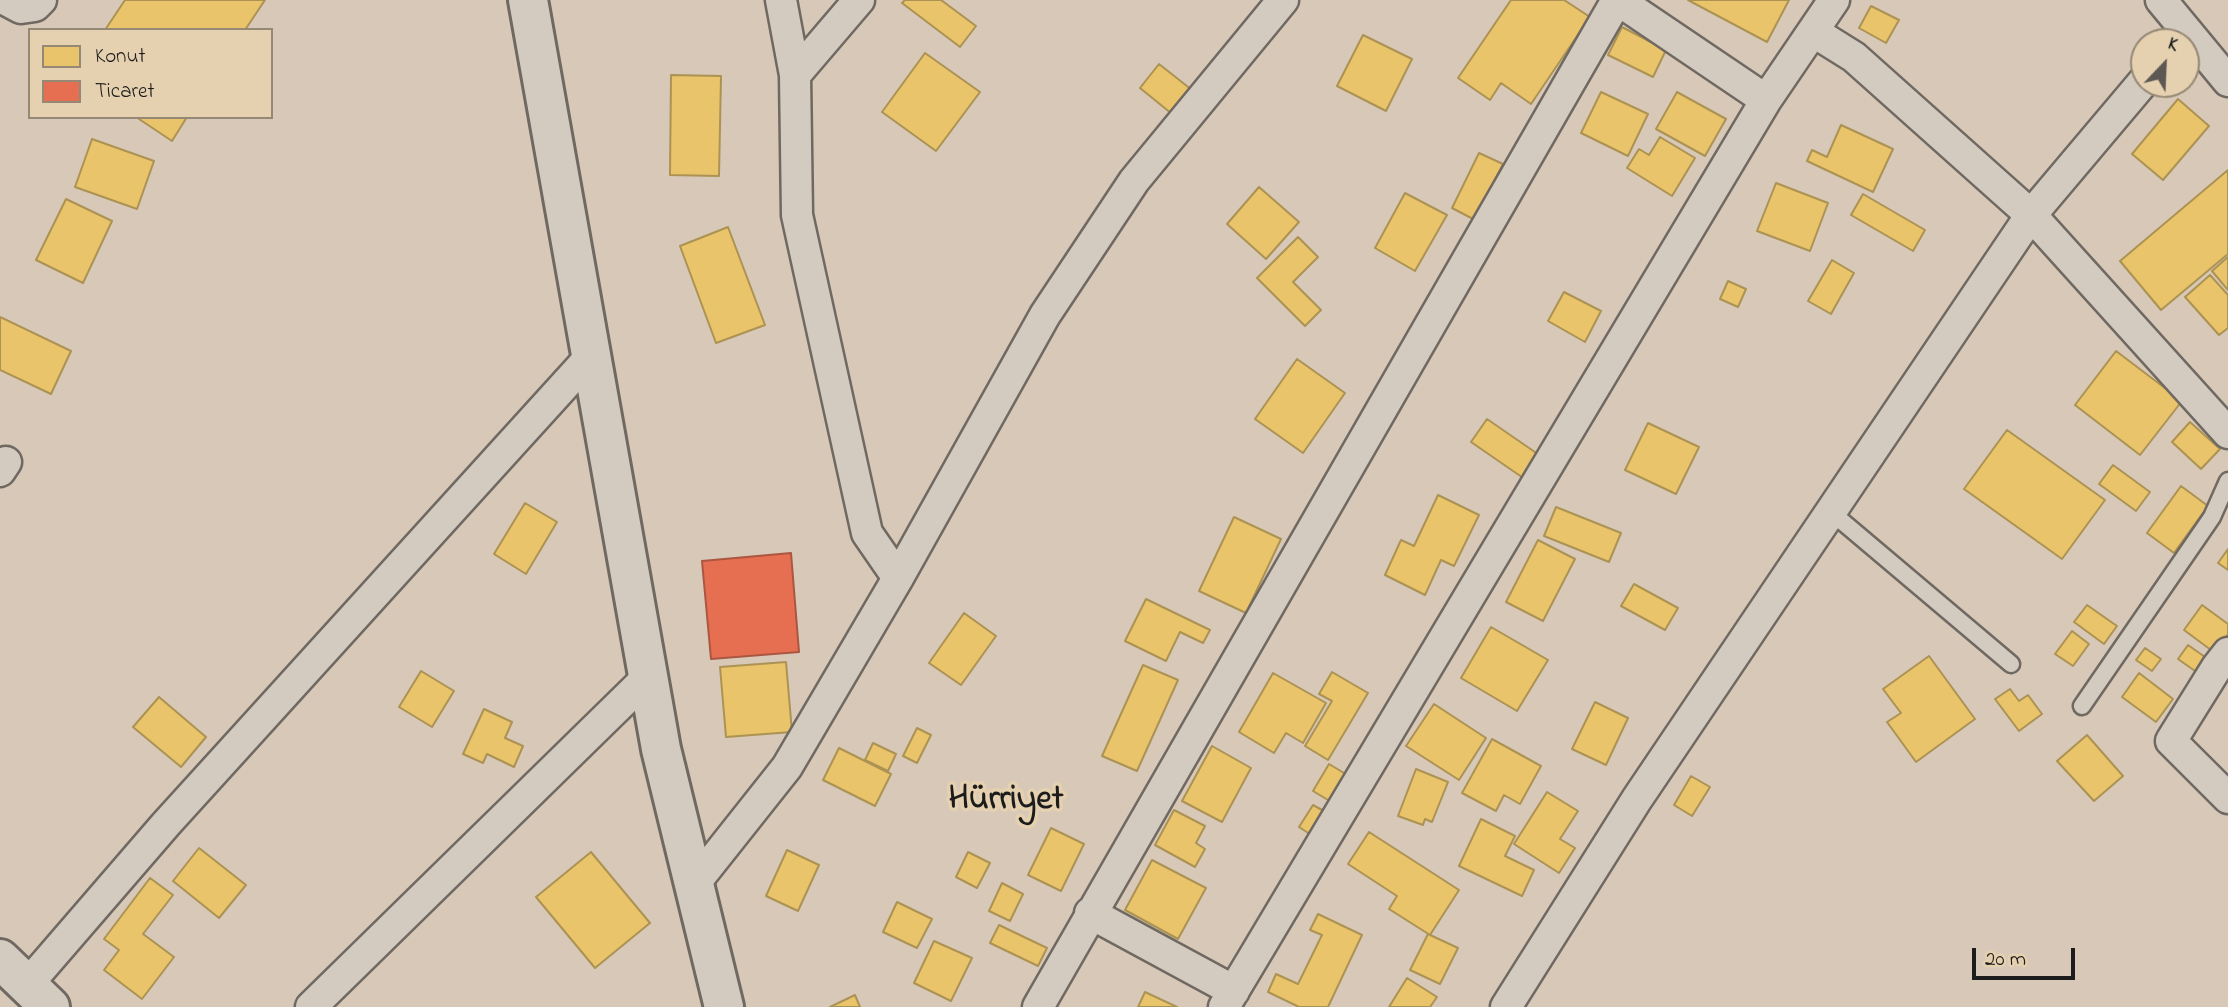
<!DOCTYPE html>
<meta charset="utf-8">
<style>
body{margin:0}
#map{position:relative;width:2228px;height:1007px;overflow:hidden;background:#d7c8b8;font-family:"Indie Flower",sans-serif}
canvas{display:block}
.legend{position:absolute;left:28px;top:28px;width:245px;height:91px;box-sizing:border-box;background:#e5d0af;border:2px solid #958874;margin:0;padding:9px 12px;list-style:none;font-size:21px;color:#1c1c1c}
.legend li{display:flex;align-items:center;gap:14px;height:35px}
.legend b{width:35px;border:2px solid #958874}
.north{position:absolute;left:2130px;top:28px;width:70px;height:70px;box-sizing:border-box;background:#e5d0af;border:2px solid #958874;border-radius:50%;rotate:23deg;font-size:19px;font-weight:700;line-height:28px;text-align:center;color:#1c1c1c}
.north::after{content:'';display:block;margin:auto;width:24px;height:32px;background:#5d5853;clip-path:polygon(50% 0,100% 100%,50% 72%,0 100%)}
.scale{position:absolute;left:1972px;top:948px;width:103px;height:32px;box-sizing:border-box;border:4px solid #1c1c1c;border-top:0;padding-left:9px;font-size:21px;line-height:24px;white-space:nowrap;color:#1c1c1c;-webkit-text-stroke:5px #e5d0af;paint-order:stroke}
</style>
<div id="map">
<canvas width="2228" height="1007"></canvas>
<ul class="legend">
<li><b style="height:19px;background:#e9c46a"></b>Konut</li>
<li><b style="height:19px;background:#e76f51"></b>Ticaret</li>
</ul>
<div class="north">K</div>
<div class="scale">20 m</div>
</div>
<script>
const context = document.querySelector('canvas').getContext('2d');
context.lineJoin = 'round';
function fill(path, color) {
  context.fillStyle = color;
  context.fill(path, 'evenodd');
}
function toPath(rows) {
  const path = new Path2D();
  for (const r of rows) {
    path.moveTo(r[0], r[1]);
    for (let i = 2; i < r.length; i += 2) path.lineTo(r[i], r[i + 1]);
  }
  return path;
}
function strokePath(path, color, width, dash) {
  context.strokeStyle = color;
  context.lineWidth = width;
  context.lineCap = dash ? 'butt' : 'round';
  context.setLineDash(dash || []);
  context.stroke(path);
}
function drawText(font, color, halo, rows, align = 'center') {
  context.font = font + ' "Indie Flower",sans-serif';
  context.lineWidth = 7;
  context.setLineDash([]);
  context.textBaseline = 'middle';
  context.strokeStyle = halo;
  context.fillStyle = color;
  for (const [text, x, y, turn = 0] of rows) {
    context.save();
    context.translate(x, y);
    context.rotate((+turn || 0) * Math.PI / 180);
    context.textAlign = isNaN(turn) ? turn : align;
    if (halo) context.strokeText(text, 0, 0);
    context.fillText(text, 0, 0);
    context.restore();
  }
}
const homes = toPath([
 [125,0,265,0,245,30,105,30,125,0],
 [905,0,941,0,976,26,960,47,902,3,905,0],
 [1511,0,1564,0,1590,17,1531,104,1501,83,1490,100,1458,78,1511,0],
 [1688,0,1789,0,1767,42,1688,0],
 [1871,6,1899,20,1886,43,1859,28,1871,6],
 [1622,27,1666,50,1653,77,1608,55,1622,27],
 [1363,35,1412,59,1386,111,1337,86,1363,35],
 [925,53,980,92,936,151,882,112,925,53],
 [1159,64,1197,94,1177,118,1140,88,1159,64],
 [671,75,721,76,719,176,670,175,671,75],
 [1601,92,1648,114,1628,156,1581,133,1601,92],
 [1677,92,1726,119,1705,156,1656,129,1677,92],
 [2178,99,2209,126,2163,180,2132,154,2178,99],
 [136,117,187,117,172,141,136,117],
 [1841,125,1893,149,1873,192,1807,161,1812,150,1827,157,1841,125],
 [1660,137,1695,158,1672,196,1627,168,1639,149,1649,155,1660,137],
 [92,139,154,161,137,209,75,187,92,139],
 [1479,153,1503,164,1475,220,1452,208,1479,153],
 [2228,170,2228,254,2161,310,2120,261,2228,170],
 [1776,183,1828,203,1810,251,1757,231,1776,183],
 [1259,187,1299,222,1266,259,1227,224,1259,187],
 [1405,193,1447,215,1415,271,1375,248,1405,193],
 [1863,194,1925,230,1913,251,1851,215,1863,194],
 [66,199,112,221,83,283,36,260,66,199],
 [728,227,765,325,716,343,680,246,728,227],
 [1298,237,1318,257,1293,282,1321,310,1305,326,1257,278,1298,237],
 [2228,257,2228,290,2212,271,2228,257],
 [1832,260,1854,273,1831,314,1808,301,1832,260],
 [2210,275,2228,295,2228,328,2219,335,2185,297,2210,275],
 [1728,281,1746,289,1738,307,1720,299,1728,281],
 [1564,292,1601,311,1585,342,1548,321,1564,292],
 [0,317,71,351,51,394,0,370,0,317],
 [2116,351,2182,401,2140,455,2075,405,2116,351],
 [1297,359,1345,393,1303,453,1255,419,1297,359],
 [1487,419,1545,459,1529,482,1471,442,1487,419],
 [2190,422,2220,449,2201,469,2172,442,2190,422],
 [1648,423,1699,447,1676,494,1625,470,1648,423],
 [2007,430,2105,500,2062,559,1964,489,2007,430],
 [2113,465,2150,492,2136,511,2099,484,2113,465],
 [2181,486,2208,506,2174,553,2147,533,2181,486],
 [1438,495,1479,515,1454,566,1441,560,1425,595,1385,575,1401,540,1414,546,1438,495],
 [525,503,557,522,526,574,494,554,525,503],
 [1556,507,1621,533,1609,562,1544,536,1556,507],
 [1234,517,1281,539,1246,613,1199,591,1234,517],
 [1538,540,1575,559,1543,621,1506,602,1538,540],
 [2228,549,2228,570,2218,563,2228,549],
 [1634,584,1678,608,1665,630,1621,606,1634,584],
 [1146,599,1210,630,1203,643,1180,632,1166,661,1125,641,1146,599],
 [2087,605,2117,626,2104,644,2074,622,2087,605],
 [2202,605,2228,624,2228,634,2215,653,2184,630,2202,605],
 [964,613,996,636,961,685,929,663,964,613],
 [1491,627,1548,660,1517,711,1461,678,1491,627],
 [2072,631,2089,644,2073,666,2055,654,2072,631],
 [2188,645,2205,657,2195,671,2178,659,2188,645],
 [2145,648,2161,659,2152,671,2136,660,2145,648],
 [1929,656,1975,719,1916,762,1887,722,1901,713,1883,689,1929,656],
 [786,662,792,732,726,737,720,667,786,662],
 [1143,665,1178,680,1137,771,1102,756,1143,665],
 [421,671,454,691,432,727,399,707,421,671],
 [1332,672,1368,693,1328,760,1305,746,1332,701,1319,694,1332,672],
 [1273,673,1326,703,1303,743,1286,733,1274,753,1239,732,1273,673],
 [2139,673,2173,699,2156,722,2122,697,2139,673],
 [2010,689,2019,701,2028,695,2042,714,2019,731,1995,699,2010,689],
 [159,697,206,737,181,767,133,727,159,697],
 [1595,702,1628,718,1606,765,1572,749,1595,702],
 [1434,704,1486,738,1459,780,1406,746,1434,704],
 [484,709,512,722,505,738,523,746,514,767,487,754,483,763,463,754,484,709],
 [917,728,931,735,917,763,903,756,917,728],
 [2087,735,2123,776,2094,801,2057,761,2087,735],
 [1492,739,1541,766,1520,804,1504,795,1496,811,1462,793,1492,739],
 [873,743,896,754,888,771,865,760,873,743],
 [1212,746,1251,768,1222,822,1182,801,1212,746],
 [839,748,891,774,875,806,823,780,839,748],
 [1329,764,1349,776,1333,803,1313,791,1329,764],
 [1416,769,1448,782,1432,822,1425,819,1423,825,1398,816,1416,769],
 [1691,776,1710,787,1692,816,1674,805,1691,776],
 [1547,792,1578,811,1560,839,1575,848,1559,873,1514,844,1547,792],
 [1313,805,1333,816,1319,840,1299,827,1313,805],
 [1174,810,1205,826,1196,843,1205,849,1195,867,1155,845,1174,810],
 [1481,819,1515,836,1505,856,1534,870,1522,896,1459,866,1481,819],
 [1051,828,1084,844,1061,891,1028,875,1051,828],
 [1369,832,1459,890,1430,935,1389,909,1397,896,1348,864,1369,832],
 [199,848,246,885,219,918,173,881,199,848],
 [787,850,819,865,798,911,766,896,787,850],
 [591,852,650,923,595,968,536,897,591,852],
 [968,852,990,863,977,888,956,877,968,852],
 [1152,860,1206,888,1178,939,1125,910,1152,860],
 [150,878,173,895,143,934,174,957,142,999,104,970,119,950,104,939,150,878],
 [1002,883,1023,894,1010,921,989,911,1002,883],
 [897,902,932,919,917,948,883,932,897,902],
 [1318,914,1362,935,1328,1007,1299,1007,1268,992,1276,974,1298,984,1322,935,1310,930,1318,914],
 [999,925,1047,948,1038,966,990,943,999,925],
 [1428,934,1458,948,1440,984,1410,970,1428,934],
 [934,941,972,958,951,1001,914,983,934,941],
 [1407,978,1437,997,1430,1007,1389,1007,1407,978],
 [1145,992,1177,1007,1138,1007,1145,992],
 [855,995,860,1007,830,1007,855,995]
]);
fill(homes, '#e9c46a');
strokePath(homes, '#ac9253', 2);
const shops = toPath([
 [791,553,799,652,711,659,702,561,791,553]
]);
fill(shops, '#e76f51');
strokePath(shops, '#aa5641', 2);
const lane = toPath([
 [1831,512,2011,664],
 [2082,706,2212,517,2228,481]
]);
const street = toPath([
 [6,0,21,8,35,6,41,0],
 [781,0,795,75,797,215,867,533,898,578],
 [1618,0,1766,100],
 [2161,0,2228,81],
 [1814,32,1854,57,2031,215,2228,433],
 [795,75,859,0],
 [0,471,6,462],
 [2228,653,2217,667,2171,741,2228,798],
 [695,883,787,767,898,578,1045,315,1134,181,1283,0],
 [1090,913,1234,991],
 [27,985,166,824,592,355],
 [311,1007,648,677],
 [1038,1007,1617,0],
 [1224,1007,1766,100,1834,0],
 [1506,1007,1637,799,2031,215,2144,81]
]);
const secondary = toPath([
 [528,0,661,749,724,1007],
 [0,959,50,1007]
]);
strokePath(lane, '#706962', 21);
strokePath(street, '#706962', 35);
strokePath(secondary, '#706962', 44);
strokePath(lane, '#d4cbc0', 16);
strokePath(street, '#d4cbc0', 30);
strokePath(secondary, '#d4cbc0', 38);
drawText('bold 35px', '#1c1c1c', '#e5d0af', [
 ["Hürriyet",1006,802]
]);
</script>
